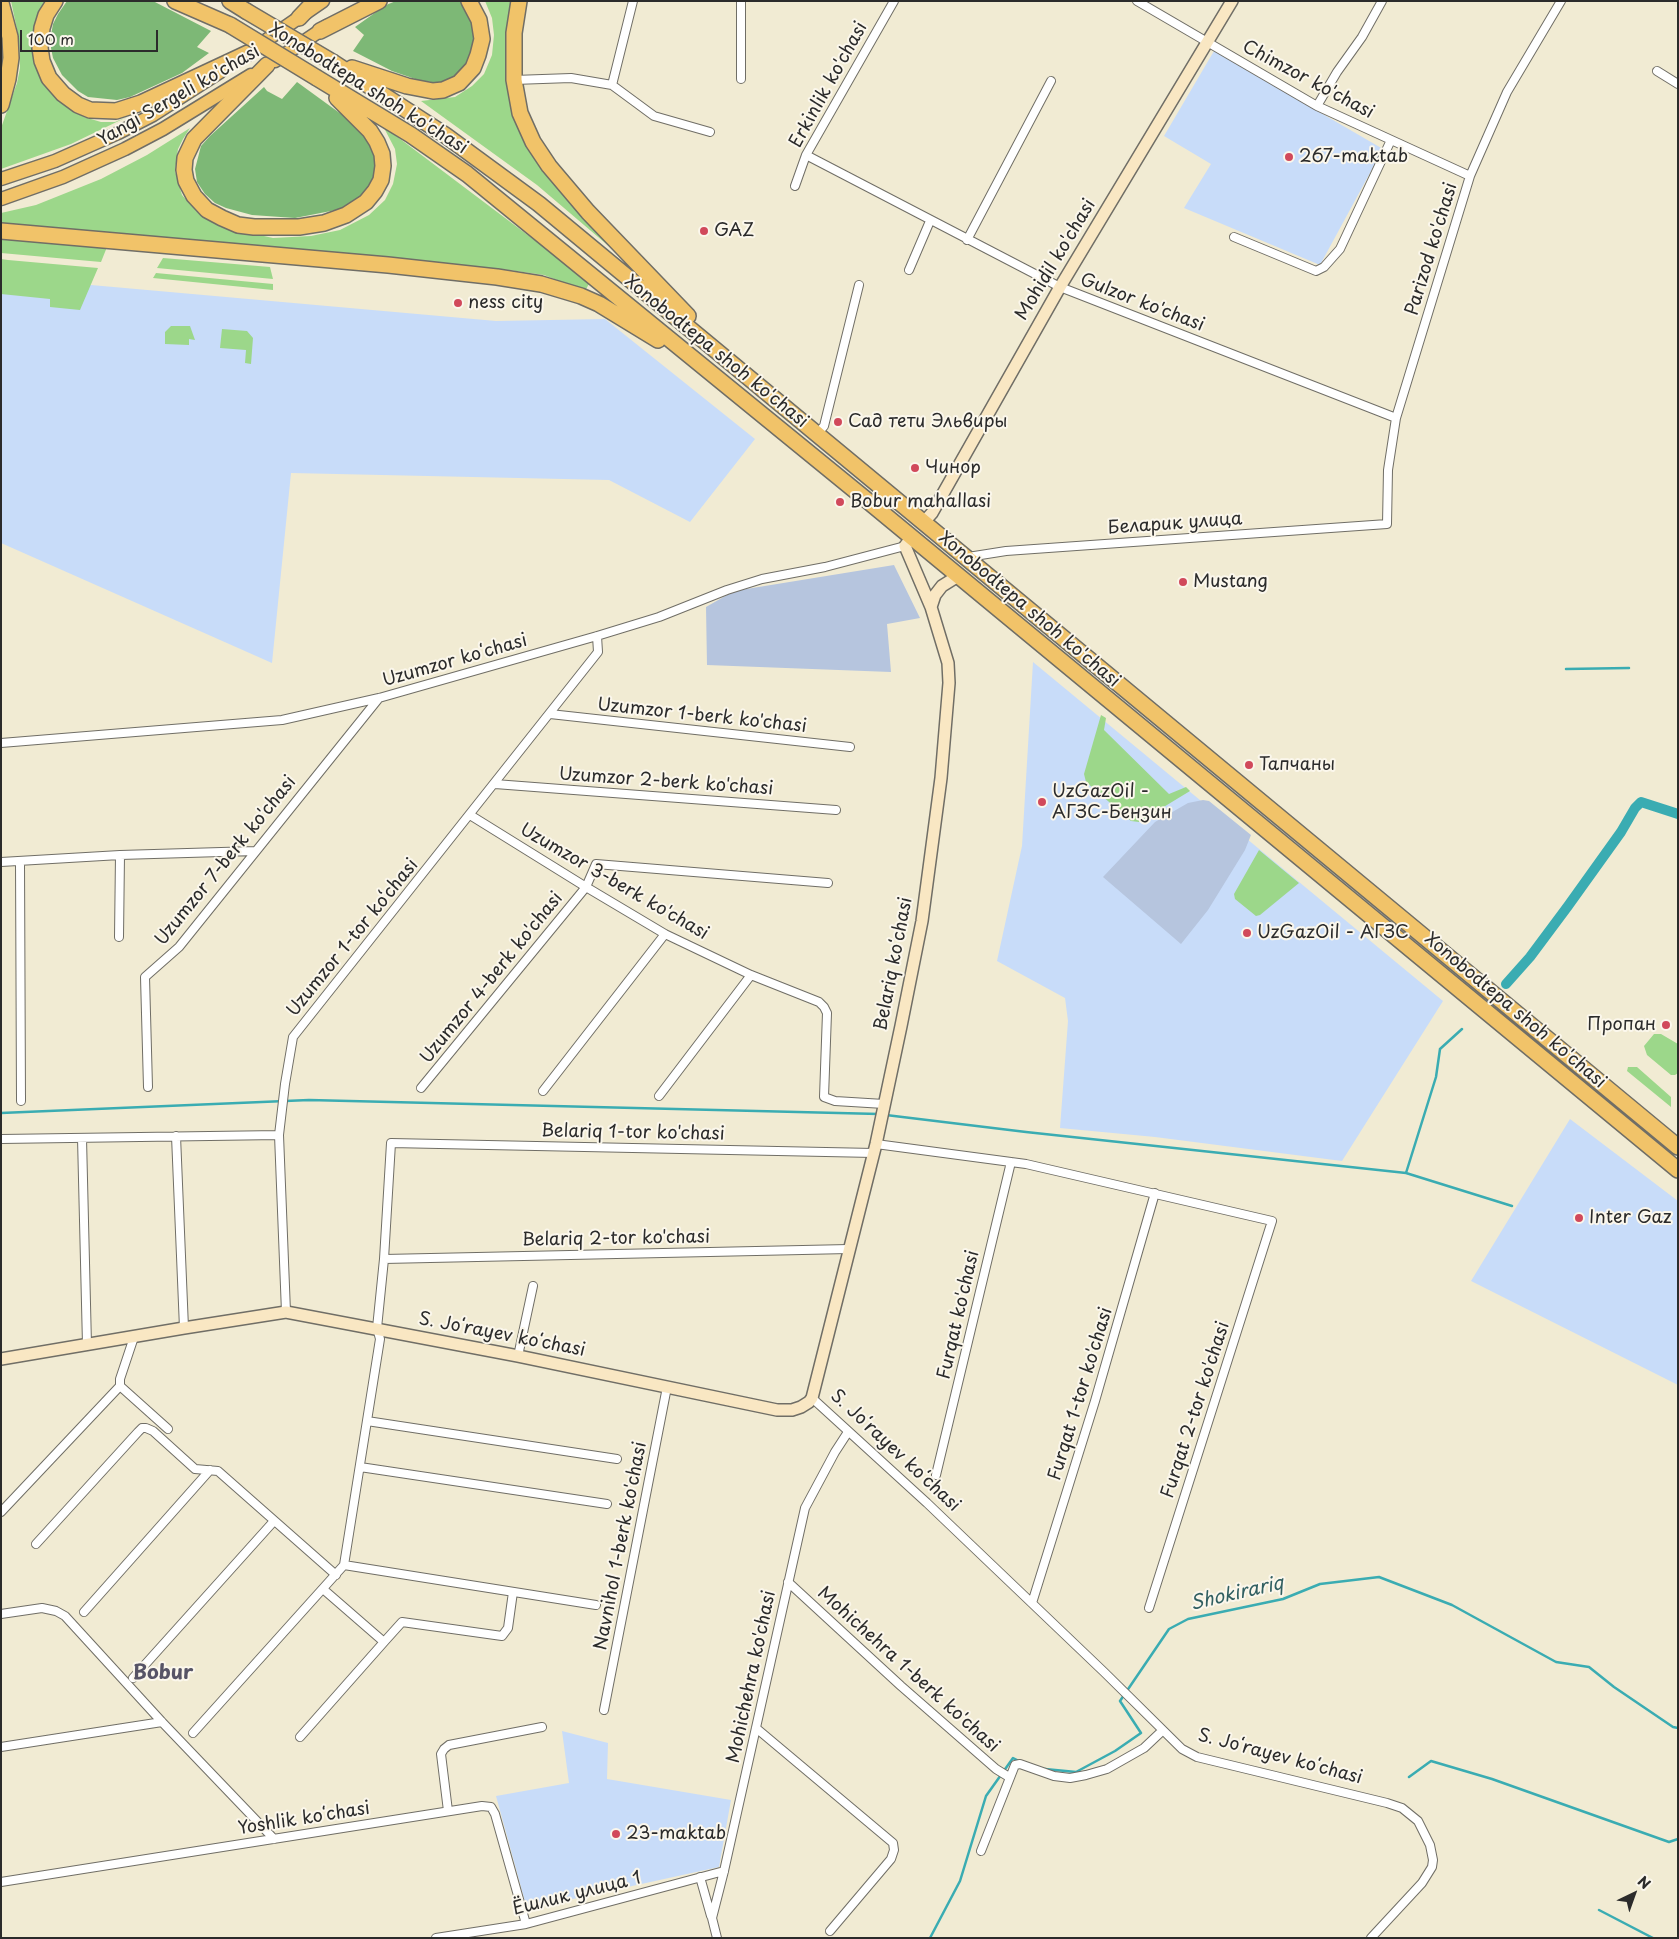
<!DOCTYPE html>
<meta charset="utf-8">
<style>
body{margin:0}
#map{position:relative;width:1679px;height:1939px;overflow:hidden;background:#f1ebd3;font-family:"Playpen Sans",sans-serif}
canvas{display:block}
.frame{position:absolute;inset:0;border:2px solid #2b2b2b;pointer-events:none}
.north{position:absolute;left:1609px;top:1869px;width:50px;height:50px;-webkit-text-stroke:4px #fbf7ec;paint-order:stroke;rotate:42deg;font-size:14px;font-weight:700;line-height:20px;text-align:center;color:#2b2b2b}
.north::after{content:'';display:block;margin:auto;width:18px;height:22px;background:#2b2b2b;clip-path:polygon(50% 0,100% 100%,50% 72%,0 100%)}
.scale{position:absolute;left:20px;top:30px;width:138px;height:22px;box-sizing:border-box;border:2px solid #2b2b2b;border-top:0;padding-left:6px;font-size:15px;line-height:18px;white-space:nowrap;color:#2b2b2b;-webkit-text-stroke:4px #fbf7ec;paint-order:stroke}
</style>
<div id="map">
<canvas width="1679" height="1939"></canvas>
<div class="frame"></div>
<div class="north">N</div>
<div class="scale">100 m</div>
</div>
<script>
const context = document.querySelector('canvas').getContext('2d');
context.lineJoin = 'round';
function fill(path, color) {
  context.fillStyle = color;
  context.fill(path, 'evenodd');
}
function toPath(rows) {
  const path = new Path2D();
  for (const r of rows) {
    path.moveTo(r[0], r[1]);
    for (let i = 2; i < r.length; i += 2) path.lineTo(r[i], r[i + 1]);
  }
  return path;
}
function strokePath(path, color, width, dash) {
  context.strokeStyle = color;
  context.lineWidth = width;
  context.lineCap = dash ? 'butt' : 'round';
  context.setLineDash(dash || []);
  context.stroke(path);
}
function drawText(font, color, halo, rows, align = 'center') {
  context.font = font + ' "Playpen Sans",sans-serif';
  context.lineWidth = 4;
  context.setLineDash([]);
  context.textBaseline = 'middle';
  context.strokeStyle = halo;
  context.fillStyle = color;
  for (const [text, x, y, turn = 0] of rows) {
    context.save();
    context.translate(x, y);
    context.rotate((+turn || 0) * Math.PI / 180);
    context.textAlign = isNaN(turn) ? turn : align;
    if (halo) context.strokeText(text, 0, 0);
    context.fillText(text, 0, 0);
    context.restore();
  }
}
fill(toPath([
 [1214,51,1383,149,1320,265,1184,208,1211,164,1164,136],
 [1,277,496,321,605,319,755,439,690,522,609,480,291,473,272,663,1,543],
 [1033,662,1443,1001,1342,1161,1155,1137,1060,1128,1068,1021,1065,998,997,961,1022,846],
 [1570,1119,1678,1201,1678,1385,1471,1281],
 [562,1731,608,1743,607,1779,731,1800,719,1867,527,1909,496,1796,569,1783]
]), '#c8dcf9');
fill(toPath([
 [894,565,920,618,887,624,891,672,707,665,706,607,734,591],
 [1203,800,1209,801,1251,835,1245,850,1208,910,1181,944,1103,877,1155,822,1188,803]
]), '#b6c5de');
fill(toPath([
 [11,1,48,1,44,83,59,101,84,117,101,122,115,122,129,116,71,144,1,169,1,128,17,83,20,68,19,39],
 [485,1,512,1,506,55,508,91,515,119,528,149,546,175,571,205,631,265,537,185,421,101,455,97,472,86,484,74,492,55,494,35,492,18],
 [383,126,590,282,585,291,544,275,509,270,1,225,1,213,36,205,101,179,147,155,190,128,183,139,178,149,175,171,182,195,199,214,223,227,273,238,311,236,340,230,369,215,385,200,393,184,397,164,395,149],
 [1,239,107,247,101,262,1,253],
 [163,258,270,267,273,279,157,268],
 [1,259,8,260,98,268,80,310,50,307,50,299,1,294],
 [156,273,273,284,273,290,153,278],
 [171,326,190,326,195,340,189,339,189,345,165,344,165,332],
 [222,329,247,331,253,338,251,364,245,363,246,350,220,348],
 [1101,715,1106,718,1104,730,1169,794,1186,787,1190,791,1139,822,1131,821,1086,782,1084,774],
 [1259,850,1299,883,1260,915,1256,916,1235,899,1234,894],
 [1654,1034,1661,1034,1678,1044,1678,1073,1675,1075,1671,1075,1647,1055,1644,1046],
 [1628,1067,1637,1067,1671,1097,1671,1107,1627,1071]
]), '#9cd78a');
fill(toPath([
 [67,1,153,1,211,31,197,47,209,53,182,73,130,97,117,100,88,97,78,91,62,75,53,58,51,48,51,35,53,24,58,14],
 [396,1,462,1,477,32,472,60,455,78,442,83,421,81,392,71,353,51,364,35,355,27,386,5],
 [297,82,363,130,376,155,377,176,364,196,352,204,336,210,295,218,252,215,226,208,215,203,205,194,197,182,195,169,201,146,210,136,264,87,267,91,282,99]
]), '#7db876');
strokePath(toPath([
 [1566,669,1629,668],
 [1,1113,309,1100,879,1114],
 [886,1115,1026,1132,1406,1173,1512,1206],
 [1406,1173,1436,1077,1440,1049,1462,1029],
 [1045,1769,1076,1772,1115,1751,1141,1733,1120,1701,1169,1629,1188,1619,1283,1599,1320,1584,1379,1577,1452,1605,1556,1662,1589,1667,1614,1687,1673,1727,1678,1728],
 [1409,1777,1431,1761,1492,1779,1669,1842,1678,1839],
 [1599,1910,1653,1938],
 [930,1938,960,1881,986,1796,1013,1758,1021,1762]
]), '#3aacb2', 2.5);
strokePath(toPath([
 [1506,984,1530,957,1568,906,1621,832,1635,808,1641,802,1678,814]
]), '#3aacb2', 10);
const street = toPath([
 [1137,1,1317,106,1470,176],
 [1657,71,1678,84],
 [741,79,741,1],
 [514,80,571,78,612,85,654,116,710,132],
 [612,85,633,1],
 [1317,106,1337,72,1362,37,1382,1],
 [806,155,1060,287,1396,418],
 [795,186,806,155,894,1],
 [1234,237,1316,271,1324,267,1340,249,1391,140],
 [967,240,1051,81],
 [909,270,930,221],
 [817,434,824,426,859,285],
 [968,557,1006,551,1387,524,1388,470,1396,418,1470,176,1507,92,1561,1],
 [550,714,850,747],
 [1,743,282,720,379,698,597,636,659,617,727,590,762,579,825,567,905,546],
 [495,784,836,810],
 [470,815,586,887,665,934,751,975,819,1002,824,1007,827,1013,824,1097,835,1101,884,1104],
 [1,862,120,855,255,851],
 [20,862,21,1101],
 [119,937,120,855],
 [148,1087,145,977,179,947,379,698],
 [421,1088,586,887,596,864,828,883],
 [543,1091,665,934],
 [659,1096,751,975],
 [176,1136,184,1328],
 [82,1138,87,1345],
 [1,1139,279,1135],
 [876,1144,1026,1164,1272,1221,1149,1608],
 [384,1259,849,1249],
 [286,1312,279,1135,285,1084,293,1037,598,652,597,636],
 [518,1356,533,1286],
 [120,1386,168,1429],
 [812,1398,927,1503,1104,1672,1182,1749,1197,1757,1387,1803,1402,1808,1418,1821,1430,1845,1433,1860,1432,1867,1422,1883,1371,1938],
 [367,1421,617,1459],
 [360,1467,607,1504],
 [936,1475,1011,1162],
 [1,1512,120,1386,120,1379,134,1337],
 [36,1544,138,1432,142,1428,146,1428,153,1431,195,1469,218,1471,336,1575],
 [788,1582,901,1686,996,1769,1009,1777],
 [1032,1603,1095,1401,1155,1193],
 [596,1605,344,1565,380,1339,377,1328,384,1259,391,1143,874,1153],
 [84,1612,210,1470],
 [1,1614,42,1608,56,1611,65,1616,162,1722,274,1839],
 [384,1642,402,1622,502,1636,508,1628,513,1592],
 [133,1678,274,1521],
 [604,1710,667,1387],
 [756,1728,893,1843,894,1850,891,1859,830,1931],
 [193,1733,344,1565],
 [300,1737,384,1642,323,1589],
 [1,1747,162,1722],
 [448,1811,441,1754,444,1749,449,1745,542,1727],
 [981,1851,1015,1765,1020,1764,1054,1776,1070,1778,1086,1775,1107,1769,1144,1748,1162,1731],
 [700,1877,711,1916],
 [1,1882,482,1806,491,1807,495,1814,526,1924],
 [436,1938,526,1924,724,1871],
 [717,1938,712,1918,724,1871,805,1508,835,1452,848,1432]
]);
const secondary = toPath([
 [923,523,932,513,1060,287,1232,1],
 [931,607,935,595,942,586,958,576],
 [1,1359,184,1328,286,1312,518,1356,777,1410,792,1410,801,1407,809,1402,812,1398,876,1144,901,1026,922,921,941,778,949,683,948,663,931,607,905,546,912,537]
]);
const primary = toPath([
 [255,48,323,1],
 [275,61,327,26],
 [1,179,55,161,118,133,153,115,220,72],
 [1,199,63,177,125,149,163,129,251,75]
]);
const highway = toPath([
 [55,1,46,15,42,28,40,48,42,61,49,78,63,94,78,105,90,110,116,111,141,103,248,53],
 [175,1,230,25],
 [230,1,246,11],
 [519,1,514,33,514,80,520,113,533,142,549,166,588,212,688,316],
 [1,3,10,37,11,58,8,79,1,105],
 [299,18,315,1],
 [320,31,379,1],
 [334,63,445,135,539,204,1678,1147],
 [267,65,194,139,185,158,184,170,186,181,194,196,207,210,222,218,238,225,254,227,299,227,324,223,346,215,366,202,375,191,381,180,383,166,382,154,377,142,370,131,337,98],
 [352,68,407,86,433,91,443,90,459,83,473,68,478,55,482,39,479,20,469,1],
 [317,78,411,135,467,174,863,497,1678,1170],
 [1,231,388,265,497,277,541,284,581,296,599,304,658,340]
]);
strokePath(street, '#706e66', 10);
strokePath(secondary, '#706e66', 14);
strokePath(primary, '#706e66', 15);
strokePath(highway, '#706e66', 18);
strokePath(street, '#fff', 8);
strokePath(secondary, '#f9e7c3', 11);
strokePath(primary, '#f1c369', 12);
strokePath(highway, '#f1c369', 15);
const highwayBridge = toPath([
 [246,11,334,63],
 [230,25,317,78]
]);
strokePath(highwayBridge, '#706e66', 18, []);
strokePath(highwayBridge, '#f1c369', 15);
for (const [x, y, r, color] of [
 [1289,157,5,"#d1495b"],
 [704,231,5,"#d1495b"],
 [458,303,5,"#d1495b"],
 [838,422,5,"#d1495b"],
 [915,468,5,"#d1495b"],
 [840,502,5,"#d1495b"],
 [1183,582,5,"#d1495b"],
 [1249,765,5,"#d1495b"],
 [1042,802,5,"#d1495b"],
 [1247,933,5,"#d1495b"],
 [1666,1025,5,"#d1495b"],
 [1579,1218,5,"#d1495b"],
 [616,1834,5,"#d1495b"]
]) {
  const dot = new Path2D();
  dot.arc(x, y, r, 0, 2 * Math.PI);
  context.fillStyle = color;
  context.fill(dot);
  strokePath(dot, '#fbf7ec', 2);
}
drawText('18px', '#2b2b2b', '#fbf7ec', [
 ["Chimzor ko'chasi",1308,80,28],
 ["Erkinlik ko'chasi",829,85,-61],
 ["Xonobodtepa shoh ko'chasi",368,89,32],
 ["Yangi Sergeli ko'chasi",179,96,-30],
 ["Parizod ko'chasi",1432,249,-73],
 ["Mohidil ko'chasi",1056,260,-59],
 ["Gulzor ko'chasi",1142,303,21],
 ["Xonobodtepa shoh ko'chasi",716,352,39],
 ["Беларик улица",1175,524,-4],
 ["Xonobodtepa shoh ko'chasi",1029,610,40],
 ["Uzumzor koʻchasi",455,661,-16],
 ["Uzumzor 1-berk ko'chasi",702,716,6],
 ["Uzumzor 2-berk ko'chasi",666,782,4],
 ["Uzumzor 7-berk ko'chasi",226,861,-51],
 ["Uzumzor 3-berk ko'chasi",614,882,30],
 ["Uzumzor 1-tor ko‘chasi",353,938,-51],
 ["Belariq koʻchasi",894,964,-79],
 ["Uzumzor 4-berk ko'chasi",492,978,-51],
 ["Xonobodtepa shoh ko'chasi",1515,1011,40],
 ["Belariq 1-tor ko'chasi",633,1133,1],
 ["Belariq 2-tor ko'chasi",616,1239,-1],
 ["Furqat ko'chasi",959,1315,-77],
 ["S. Joʻrayev koʻchasi",502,1335,11],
 ["Furqat 1-tor ko'chasi",1081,1394,-73],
 ["Furqat 2-tor ko'chasi",1196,1410,-72],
 ["S. Joʻrayev koʻchasi",895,1451,43],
 ["Navnihol 1-berk ko'chasi",621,1546,-79],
 ["Mohichehra 1-berk ko'chasi",908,1670,42],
 ["Mohichehra ko'chasi",752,1677,-78],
 ["S. Joʻrayev koʻchasi",1280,1757,15],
 ["Yoshlik koʻchasi",304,1819,-9],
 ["Ёшлик улица 1",577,1894,-14]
]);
drawText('18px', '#2b2b2b', '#fbf7ec', [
 ["267-maktab",1299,157],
 ["GAZ",714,231],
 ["ness city",468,303],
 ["Сад тети Эльвиры",848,422],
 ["Чинор",925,468],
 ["Bobur mahallasi",850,502],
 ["Mustang",1193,582],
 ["Тапчаны",1259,765],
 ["UzGazOil -",1052,792],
 ["АГЗС-Бензин",1052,813],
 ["UzGazOil - АГЗС",1257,933],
 ["Пропан",1656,1025,"right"],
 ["Inter Gaz",1589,1218],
 ["23-maktab",626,1834]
], 'left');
drawText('italic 19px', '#315f61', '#fbf7ec', [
 ["Shokirariq",1237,1594,-13]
]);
drawText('bold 20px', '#575466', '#fbf7ec', [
 ["Bobur",163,1673]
]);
</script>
